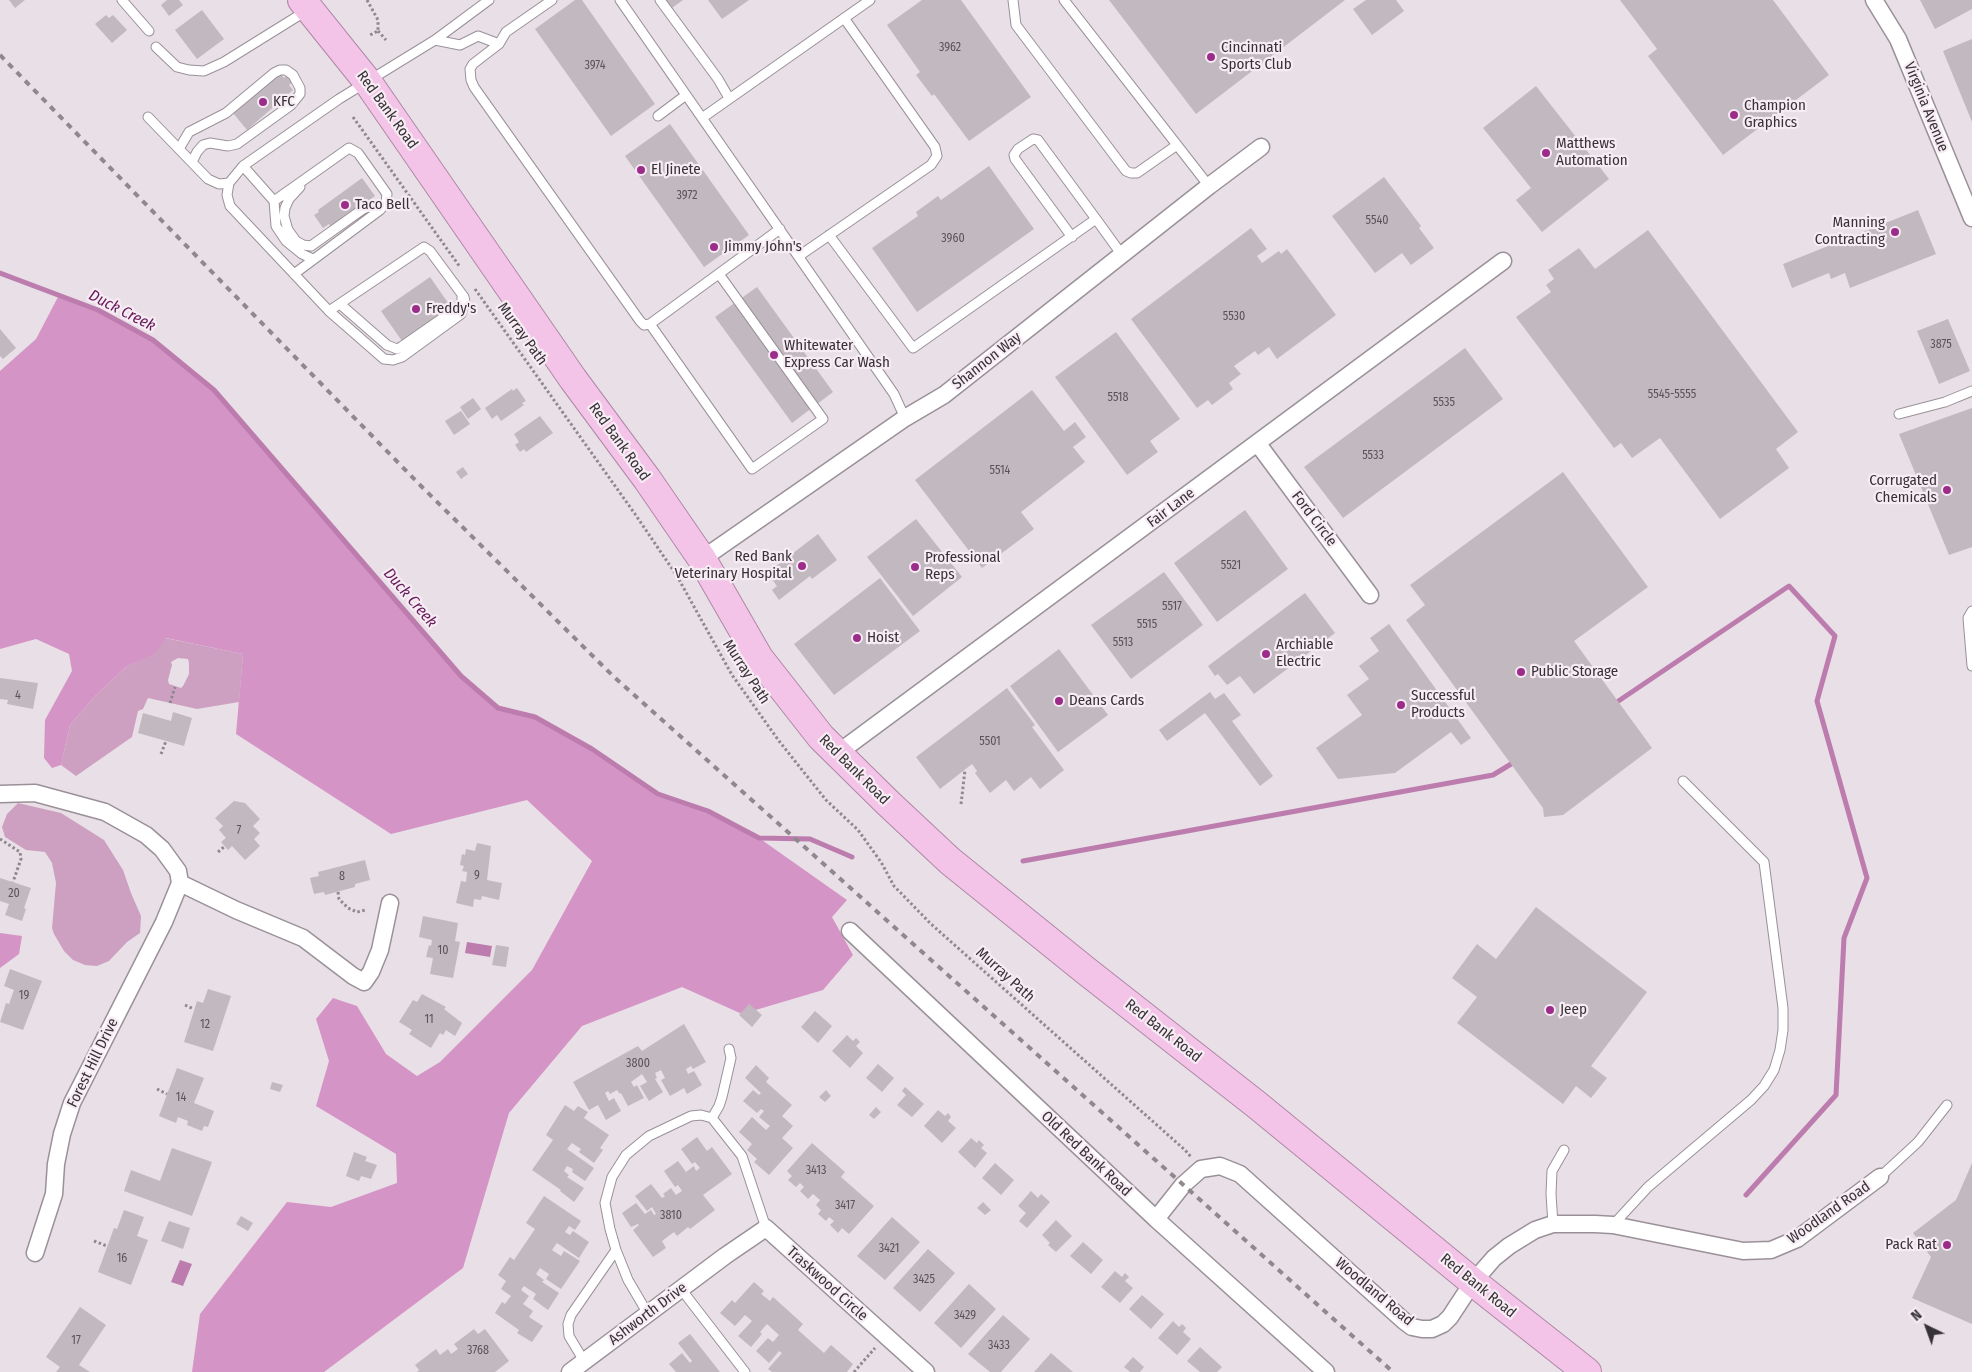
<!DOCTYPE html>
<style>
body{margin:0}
#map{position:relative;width:1972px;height:1372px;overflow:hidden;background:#e9dfe7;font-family:"Fira Sans Condensed",sans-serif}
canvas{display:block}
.north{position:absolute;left:1902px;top:1302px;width:50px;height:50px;-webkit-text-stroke:4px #f7ecf4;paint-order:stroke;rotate:318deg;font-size:14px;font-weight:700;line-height:20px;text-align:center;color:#363235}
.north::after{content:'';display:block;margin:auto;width:18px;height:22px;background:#363235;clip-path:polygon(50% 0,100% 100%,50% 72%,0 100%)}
</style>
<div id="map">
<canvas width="1972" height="1372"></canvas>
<div class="north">N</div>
</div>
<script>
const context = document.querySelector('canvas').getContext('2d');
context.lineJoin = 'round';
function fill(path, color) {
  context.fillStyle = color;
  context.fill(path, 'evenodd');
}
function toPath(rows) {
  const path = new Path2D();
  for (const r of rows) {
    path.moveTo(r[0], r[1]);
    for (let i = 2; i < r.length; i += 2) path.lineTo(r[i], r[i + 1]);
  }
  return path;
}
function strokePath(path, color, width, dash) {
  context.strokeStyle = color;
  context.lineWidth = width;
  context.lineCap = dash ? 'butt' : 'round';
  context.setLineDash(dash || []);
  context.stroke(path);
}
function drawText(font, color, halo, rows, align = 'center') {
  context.font = font + ' "Fira Sans Condensed",sans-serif';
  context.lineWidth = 4.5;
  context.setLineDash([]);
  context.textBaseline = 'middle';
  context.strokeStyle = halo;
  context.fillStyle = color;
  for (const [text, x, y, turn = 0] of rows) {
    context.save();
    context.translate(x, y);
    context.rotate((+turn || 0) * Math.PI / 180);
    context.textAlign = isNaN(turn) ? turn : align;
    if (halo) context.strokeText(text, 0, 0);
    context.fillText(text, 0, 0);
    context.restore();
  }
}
fill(toPath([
 [165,638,243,654,239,702,197,709,148,698,143,709,138,711,132,737,76,776,61,765,70,725,94,697,126,667,153,654],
 [178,658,188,659,189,663,189,674,183,686,181,688,169,684,168,680,172,665,171,662],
 [18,803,61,813,104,840,123,870,131,893,141,916,140,933,127,942,109,961,97,966,85,965,73,960,64,951,54,934,52,928,56,883,52,863,45,852,26,850,5,837,2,827,7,814]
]), '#cda0c2');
fill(toPath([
 [59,295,98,310,153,340,214,390,461,676,498,708,535,717,592,749,658,794,708,811,759,838,847,900,832,917,853,955,823,990,742,1014,682,987,582,1026,509,1113,463,1268,324,1372,192,1372,200,1314,287,1202,331,1207,397,1183,396,1154,316,1106,329,1061,316,1019,333,998,357,1006,386,1054,417,1076,440,1062,532,970,592,861,527,800,391,834,236,734,243,654,166,638,154,654,126,667,94,697,70,725,61,765,52,768,44,758,45,720,72,671,69,654,36,639,0,649,0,371,36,339],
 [0,933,22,936,19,954,0,968]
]), '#d594c6');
fill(toPath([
 [467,942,492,946,490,957,465,953],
 [180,1260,192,1264,183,1286,171,1282]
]), '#bc7dae');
strokePath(toPath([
 [0,273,98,310,153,340,214,390,461,676,498,708,535,717,592,749,658,794,708,811,759,838,810,839,852,857],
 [1614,704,1789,586,1835,636,1817,701,1867,878,1844,938,1836,1095,1746,1195],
 [1023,861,1493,775,1516,761]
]), '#bc7dae', 5);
fill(toPath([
 [9,0,25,0,15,8],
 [167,0,179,0,183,5,169,16,161,5],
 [575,0,582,0,655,104,611,136,535,29],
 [666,0,683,0,672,8],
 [708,0,749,0,722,19],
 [922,0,961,0,1031,97,969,141,934,94,932,96,916,75,920,72,887,25],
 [1109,0,1345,0,1196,114],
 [1366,0,1396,0,1404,11,1372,35,1353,9],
 [1620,0,1773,0,1829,75,1723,155,1648,56,1657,49],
 [1920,0,1972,0,1972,9,1935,29],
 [202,10,224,39,197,59,175,30],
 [106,15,109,18,113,15,127,30,112,43,95,24],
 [1972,39,1972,122,1943,51],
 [280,73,284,78,287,75,293,82,289,85,293,90,247,130,233,113],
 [1536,86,1609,179,1542,232,1516,200,1531,188,1483,128],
 [670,124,749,235,704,267,625,156],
 [989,166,1034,229,917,312,872,248,918,216,916,212,938,196,941,200],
 [1384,177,1421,226,1419,228,1434,248,1411,265,1402,253,1375,273,1332,216],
 [362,178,375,196,332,228,329,224,323,228,314,215,319,212,318,210],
 [1918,210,1936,254,1850,288,1845,273,1831,279,1829,273,1792,288,1783,264],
 [1251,228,1267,249,1257,256,1262,263,1279,251,1281,254,1287,249,1336,315,1277,359,1269,347,1258,355,1255,351,1234,366,1241,374,1229,383,1233,389,1212,405,1208,400,1197,408,1131,319],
 [1648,230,1798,432,1776,449,1789,468,1720,519,1660,438,1632,458,1621,443,1614,448,1516,317,1551,292,1546,285,1554,279,1548,270,1579,248,1595,269],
 [430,277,451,307,402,341,381,311],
 [757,287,833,392,792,423,715,317],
 [1948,319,1970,371,1939,384,1917,331],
 [0,329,16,348,3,359,0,356],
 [1116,332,1180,419,1150,441,1158,452,1127,475,1055,377],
 [1465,348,1503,399,1343,518,1304,467],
 [517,388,526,401,522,403,524,405,501,421,497,415,492,419,485,408,512,389,513,391],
 [1032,390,1064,431,1075,422,1086,437,1073,447,1085,462,1021,512,1034,529,982,568,915,480],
 [473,398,481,409,468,419,460,407],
 [1972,408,1972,547,1949,555,1899,434],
 [461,411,470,424,454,435,445,421],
 [540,416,553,433,526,452,524,449,520,452,515,445,519,442,514,434],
 [463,467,468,474,461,479,456,472],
 [1563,472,1648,587,1574,641,1652,748,1563,815,1544,817,1543,808,1406,620,1425,605,1410,585],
 [1245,510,1288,569,1217,622,1174,563],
 [916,519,962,577,913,616,867,557],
 [818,534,837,560,812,579,810,576,779,600,772,590,777,586,767,573],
 [1164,572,1203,625,1131,679,1091,625],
 [880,578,920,631,834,695,794,644],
 [1305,593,1335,633,1254,694,1240,676,1227,685,1218,674,1215,676,1208,666],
 [1389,624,1471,738,1461,745,1451,732,1395,773,1338,779,1316,748,1362,715,1347,695,1369,679,1359,666,1379,651,1370,638],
 [1059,649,1108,715,1058,752,1010,686],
 [0,678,38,683,33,709,7,704,8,700,0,699],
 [1007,688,1035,725,1032,727,1064,770,1040,789,1031,777,1014,791,1006,780,990,793,975,773,977,771,972,764,940,789,916,757],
 [1210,692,1215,699,1224,693,1241,715,1232,721,1273,776,1260,786,1205,713,1167,741,1159,730],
 [173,712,192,718,184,746,138,733,143,713,171,721],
 [234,801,245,803,260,819,253,826,260,833,254,839,260,846,245,860,232,846,228,850,221,842,226,838,219,830,223,826,215,818],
 [477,843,491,846,487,880,502,883,499,900,482,896,481,900,474,899,473,907,456,903,461,881,466,882,467,872,462,871,464,866,460,865,462,854,465,855,466,849,475,851],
 [365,860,370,880,355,884,355,887,325,895,324,892,314,894,310,878,319,876,318,872],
 [0,878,31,888,24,908,26,909,22,921,5,915,9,904,0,901],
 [1536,907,1647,992,1591,1066,1607,1078,1591,1098,1576,1086,1563,1104,1457,1023,1477,997,1452,978,1477,944,1496,959],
 [423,916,458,923,455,941,460,942,453,978,430,974,433,958,426,957,429,945,431,946,432,940,419,937],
 [496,945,509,947,506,967,492,965],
 [10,969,42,981,23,1030,0,1022,6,1003,9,1004,14,990,4,986],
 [208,989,231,996,213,1051,184,1042,197,1001,203,1003],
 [422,994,446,1007,444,1009,462,1023,455,1036,446,1030,443,1035,440,1033,431,1048,409,1034,412,1030,399,1022,413,1000,417,1002],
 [749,1004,762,1015,752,1027,739,1015],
 [815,1011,832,1026,818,1043,801,1027],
 [684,1024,706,1062,693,1069,691,1066,686,1069,688,1074,694,1071,702,1085,687,1094,684,1088,670,1096,661,1080,665,1078,661,1070,655,1073,657,1078,655,1079,663,1092,649,1101,640,1086,647,1082,642,1074,631,1082,634,1087,637,1085,644,1098,628,1106,621,1093,620,1094,617,1090,610,1094,608,1091,605,1093,609,1101,614,1098,621,1111,606,1120,598,1105,589,1110,573,1082,638,1046,642,1051],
 [847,1035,853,1041,856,1038,860,1042,856,1046,863,1053,850,1068,832,1051],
 [878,1064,894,1078,882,1092,866,1078],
 [756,1065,769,1078,766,1082,792,1105,782,1116,793,1126,782,1138,793,1148,769,1175,754,1162,757,1159,747,1150,752,1144,739,1132,752,1117,766,1130,770,1126,759,1117,764,1111,761,1109,757,1113,743,1101,753,1090,759,1095,761,1093,745,1078],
 [177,1068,204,1078,194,1103,214,1111,208,1127,204,1126,202,1131,187,1125,188,1121,178,1117,176,1123,159,1116],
 [272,1082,283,1085,280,1092,270,1089],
 [905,1087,924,1104,912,1117,897,1105,906,1095,902,1091],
 [826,1090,831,1096,825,1102,819,1097],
 [565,1105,574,1111,578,1106,588,1112,584,1118,609,1135,600,1148,603,1150,594,1163,579,1152,581,1149,572,1143,567,1149,594,1168,585,1181,572,1172,573,1169,567,1166,564,1171,569,1175,567,1177,584,1188,574,1202,560,1191,561,1190,532,1170,553,1140,546,1135],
 [876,1107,881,1112,874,1119,869,1115],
 [938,1110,945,1116,948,1113,951,1117,948,1121,956,1128,942,1143,924,1126],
 [697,1137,707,1151,712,1147,732,1174,703,1195,715,1210,690,1229,688,1227,677,1236,674,1232,662,1241,666,1248,653,1257,633,1230,639,1225,638,1224,631,1227,622,1213,636,1203,645,1214,651,1210,654,1215,656,1214,652,1207,647,1211,635,1196,651,1184,662,1198,665,1196,663,1194,671,1188,676,1195,682,1191,678,1185,675,1187,664,1171,678,1161,686,1172,694,1166,696,1171,700,1168,695,1162,692,1164,681,1149],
 [971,1138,977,1143,979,1140,984,1145,981,1148,987,1153,975,1168,958,1152],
 [812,1143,845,1172,841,1177,874,1206,849,1234,842,1228,838,1233,830,1225,834,1221,829,1217,826,1221,818,1214,821,1210,816,1205,820,1200,813,1194,808,1199,800,1191,804,1187,800,1183,796,1187,788,1180,792,1176,787,1171],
 [172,1148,212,1162,192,1216,124,1191,131,1170,160,1181],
 [354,1152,367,1157,365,1161,377,1165,371,1179,361,1176,359,1181,346,1176],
 [995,1163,1014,1180,1001,1195,982,1178],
 [1972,1163,1972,1324,1912,1298,1931,1257,1913,1233,1956,1200],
 [1031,1191,1038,1198,1041,1194,1050,1202,1027,1228,1019,1221,1026,1213,1018,1206],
 [544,1196,581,1221,575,1230,569,1226,565,1232,570,1235,573,1231,589,1242,579,1258,557,1243,552,1250,561,1256,564,1251,580,1261,561,1289,546,1279,549,1274,540,1268,536,1274,544,1280,542,1282,559,1293,548,1310,533,1299,536,1294,524,1286,521,1290,529,1296,523,1304,533,1311,529,1317,543,1326,532,1342,517,1333,519,1330,495,1313,502,1302,505,1304,511,1296,501,1289,506,1281,498,1275,510,1257,514,1260,535,1229,526,1223],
 [983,1202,991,1210,985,1215,977,1208],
 [124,1210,144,1217,137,1236,148,1240,131,1285,98,1272,114,1228,117,1229],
 [241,1216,253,1223,248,1231,236,1224],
 [892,1217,920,1242,885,1280,857,1256],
 [1056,1220,1072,1236,1056,1252,1048,1245,1050,1243,1042,1235],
 [169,1221,190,1228,183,1249,161,1241],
 [1083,1242,1103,1260,1091,1274,1070,1256],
 [928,1249,955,1273,920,1312,893,1288],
 [1115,1271,1122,1277,1125,1273,1129,1277,1125,1281,1133,1288,1120,1303,1101,1287],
 [754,1282,764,1291,761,1294,770,1301,773,1297,803,1324,798,1330,824,1353,831,1345,853,1364,847,1372,772,1372,768,1369,782,1353,779,1351,769,1363,756,1351,768,1338,773,1342,779,1335,767,1324,760,1332,762,1334,751,1347,738,1336,752,1321,745,1315,735,1326,720,1313,732,1300,735,1303],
 [969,1284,996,1309,961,1348,934,1323],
 [1142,1295,1164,1314,1151,1329,1129,1309],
 [80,1307,106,1325,79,1365,90,1372,56,1372,60,1367,46,1357],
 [1003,1315,1030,1339,1001,1372,990,1372,968,1354],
 [1173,1321,1179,1327,1182,1324,1186,1328,1183,1332,1191,1339,1177,1355,1158,1338],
 [474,1329,478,1334,485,1329,509,1361,495,1372,417,1372,419,1370,415,1365,436,1349,440,1355,448,1349,451,1354,458,1349,454,1344],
 [690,1334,720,1372,676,1372,669,1364,682,1353,690,1363,692,1361,678,1343],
 [1200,1347,1222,1367,1217,1372,1200,1372,1187,1361],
 [1051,1353,1073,1372,1034,1372],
 [1133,1357,1144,1367,1140,1372,1130,1372,1124,1367]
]), '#c2b8c0');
const service = toPath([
 [122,0,149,31],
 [552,0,506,32,499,44,473,64,470,69,471,80,474,87,640,321,644,325,650,324,780,229],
 [620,0,894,394,905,418],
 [660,0,718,79,729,98],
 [1013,0,1016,25,1126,171,1131,173,1137,173,1177,145],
 [1064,0,1209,186],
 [435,40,460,45,478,36,499,44],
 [156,47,177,67,189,70,204,71,224,62,306,11],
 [658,116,686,95],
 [148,117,208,179,219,184,229,183],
 [702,118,870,0],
 [179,149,189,132,226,113,274,73,280,70,286,70,293,75,300,88,300,94,291,105,237,144,228,146,210,143,203,145,197,152,192,162],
 [243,166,274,201,276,226,286,241,302,254,313,259],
 [300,187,289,199,285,208,284,216,288,230,296,241,303,245,311,246,363,209,368,207,380,210],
 [274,201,349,148,358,153,387,194,386,203,380,210,294,274],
 [829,235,913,348,1096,219,1122,255],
 [1072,237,1015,159,1014,155,1018,149,1033,139,1038,140,1096,219],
 [799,256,931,165,937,156,935,147,844,18],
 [340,304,387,345,397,349,401,347,460,306,462,303,462,297],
 [329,311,424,247,430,251,464,297,465,302,461,314,402,357,393,360,384,359,329,311,230,206,227,195,229,183,243,166,339,99,435,40,489,0],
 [650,324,752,469,823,419,719,274],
 [1899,414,1945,402,1972,391],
 [1972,611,1968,618,1972,666],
 [712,1118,719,1106,722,1097,731,1058,729,1049],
 [1880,1177,1918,1142,1947,1105],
 [1553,1224,1551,1194,1552,1171,1564,1150],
 [1613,1225,1648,1187,1751,1100,1764,1086,1774,1070,1780,1050,1783,1030,1783,1008,1764,862,1683,781],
 [681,1289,745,1372],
 [648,1314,628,1280,616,1250,610,1229,605,1203,612,1177,626,1155,649,1136,691,1116,701,1115,712,1118,742,1156,766,1228],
 [584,1361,569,1336,568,1324,571,1315,616,1250]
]);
const minor = toPath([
 [1874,0,1898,39,1972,218],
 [1258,444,1370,595],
 [702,559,905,418,944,395,1209,186,1261,147],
 [838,753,1503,261],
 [0,794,35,793,105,812,146,835,162,849,178,871,180,883,164,922,72,1103,62,1134,56,1164,54,1194,35,1253],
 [180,883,236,910,303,938,353,976,364,982,371,972,380,950,390,903],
 [850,931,1156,1219,1326,1372],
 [1156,1219,1183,1185,1201,1169,1220,1166,1240,1174,1404,1321,1412,1327,1422,1329,1432,1329,1443,1324,1450,1317,1473,1282,1494,1258,1509,1246,1535,1230,1553,1224,1595,1224,1613,1225,1743,1251,1771,1250,1797,1239,1880,1177],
 [570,1372,725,1256,766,1228,926,1372]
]);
const trunk = toPath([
 [302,0,367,81,573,379,647,479,702,559,759,658,821,737,888,803,950,861,1085,970,1257,1105,1473,1282,1587,1372]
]);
strokePath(service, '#9a9198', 11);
strokePath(minor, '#9a9198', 19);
strokePath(trunk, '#af87a5', 30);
strokePath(toPath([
 [367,0,378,20,378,31,368,36],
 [378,31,386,40],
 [353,117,460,267],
 [475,289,635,514,677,576,732,675,779,741,826,800,858,830,881,862,894,886,931,924,1185,1150,1191,1157],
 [170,703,175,687],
 [161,754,166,741],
 [961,804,965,770],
 [0,839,20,852,21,859,13,882],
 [218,852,225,846],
 [338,892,339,899,348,908,357,912,366,910],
 [185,1005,194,1009],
 [157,1089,167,1094],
 [94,1241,107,1246],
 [854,1372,875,1348]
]), '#8f888e', 3, [2.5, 2.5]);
strokePath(service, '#fff', 9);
strokePath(minor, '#fff', 16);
strokePath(trunk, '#f3c4e8', 28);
strokePath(toPath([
 [0,55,421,486,614,677,1393,1372]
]), '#8f888d', 4, [6, 6]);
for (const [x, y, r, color] of [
 [1211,57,5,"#9c2c8a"],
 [263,102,5,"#9c2c8a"],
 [1734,115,5,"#9c2c8a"],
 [1546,153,5,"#9c2c8a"],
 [641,170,5,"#9c2c8a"],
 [345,205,5,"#9c2c8a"],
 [1895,232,5,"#9c2c8a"],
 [714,247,5,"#9c2c8a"],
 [416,309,5,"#9c2c8a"],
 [774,355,5,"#9c2c8a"],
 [1947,490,5,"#9c2c8a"],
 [802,566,5,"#9c2c8a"],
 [915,567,5,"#9c2c8a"],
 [857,638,5,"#9c2c8a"],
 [1266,654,5,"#9c2c8a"],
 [1521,672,5,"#9c2c8a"],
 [1059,701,5,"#9c2c8a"],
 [1401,705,5,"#9c2c8a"],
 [1550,1010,5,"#9c2c8a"],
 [1947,1245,5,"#9c2c8a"]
]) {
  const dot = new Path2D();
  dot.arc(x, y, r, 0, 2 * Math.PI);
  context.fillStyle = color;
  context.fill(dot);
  strokePath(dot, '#f7ecf4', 2);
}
drawText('12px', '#595458', null, [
 ["3962",950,48],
 ["3974",595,66],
 ["3972",687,196],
 ["5540",1377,221],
 ["3960",953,239],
 ["5530",1234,317],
 ["3875",1941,345],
 ["5545-5555",1672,395],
 ["5518",1118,398],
 ["5535",1444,403],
 ["5533",1373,456],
 ["5514",1000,471],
 ["5521",1231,566],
 ["5517",1172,607],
 ["5515",1147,625],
 ["5513",1123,643],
 ["4",18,696],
 ["5501",990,742],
 ["7",239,831],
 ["9",477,876],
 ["8",342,877],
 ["20",14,894],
 ["10",443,951],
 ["19",24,996],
 ["11",429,1020],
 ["12",205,1025],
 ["3800",638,1064],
 ["14",181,1098],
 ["3413",816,1171],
 ["3417",845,1206],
 ["3810",671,1216],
 ["3421",889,1249],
 ["16",122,1259],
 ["3425",924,1280],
 ["3429",965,1316],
 ["17",76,1341],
 ["3433",999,1346],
 ["3768",478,1351]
]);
drawText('15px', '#363235', '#f7ecf4', [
 ["Cincinnati",1221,48],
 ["Sports Club",1221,65],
 ["KFC",273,102],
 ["Champion",1744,106],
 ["Graphics",1744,123],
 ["Matthews",1556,144],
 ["Automation",1556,161],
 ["El Jinete",651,170],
 ["Taco Bell",355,205],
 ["Manning",1885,223,"right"],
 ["Contracting",1885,240,"right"],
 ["Jimmy John's",724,247],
 ["Freddy's",426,309],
 ["Whitewater",784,346],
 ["Express Car Wash",784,363],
 ["Corrugated",1937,481,"right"],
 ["Chemicals",1937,498,"right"],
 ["Red Bank",792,557,"right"],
 ["Veterinary Hospital",792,574,"right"],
 ["Professional",925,558],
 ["Reps",925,575],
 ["Hoist",867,638],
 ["Archiable",1276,645],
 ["Electric",1276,662],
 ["Public Storage",1531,672],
 ["Successful",1411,696],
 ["Products",1411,713],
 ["Deans Cards",1069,701],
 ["Jeep",1560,1010],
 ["Pack Rat",1937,1245,"right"]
], 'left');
drawText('15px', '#363235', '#f7ecf4', [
 ["Virginia Avenue",1926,107,68],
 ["Red Bank Road",387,110,54],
 ["Murray Path",522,334,54],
 ["Shannon Way",987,361,-38],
 ["Red Bank Road",619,442,54],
 ["Fair Lane",1171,508,-37],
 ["Ford Circle",1314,519,53],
 ["Murray Path",746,672,57],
 ["Red Bank Road",854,770,45],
 ["Murray Path",1005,975,42],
 ["Red Bank Road",1163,1031,38],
 ["Forest Hill Drive",93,1063,-64],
 ["Old Red Bank Road",1086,1154,43],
 ["Woodland Road",1829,1213,-35],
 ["Traskwood Circle",827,1284,42],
 ["Red Bank Road",1478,1286,39],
 ["Woodland Road",1374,1292,40],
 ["Ashworth Drive",648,1314,-37]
]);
drawText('italic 16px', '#661a5a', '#f7ecf4', [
 ["Duck Creek",122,311,27],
 ["Duck Creek",410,598,49]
]);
</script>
